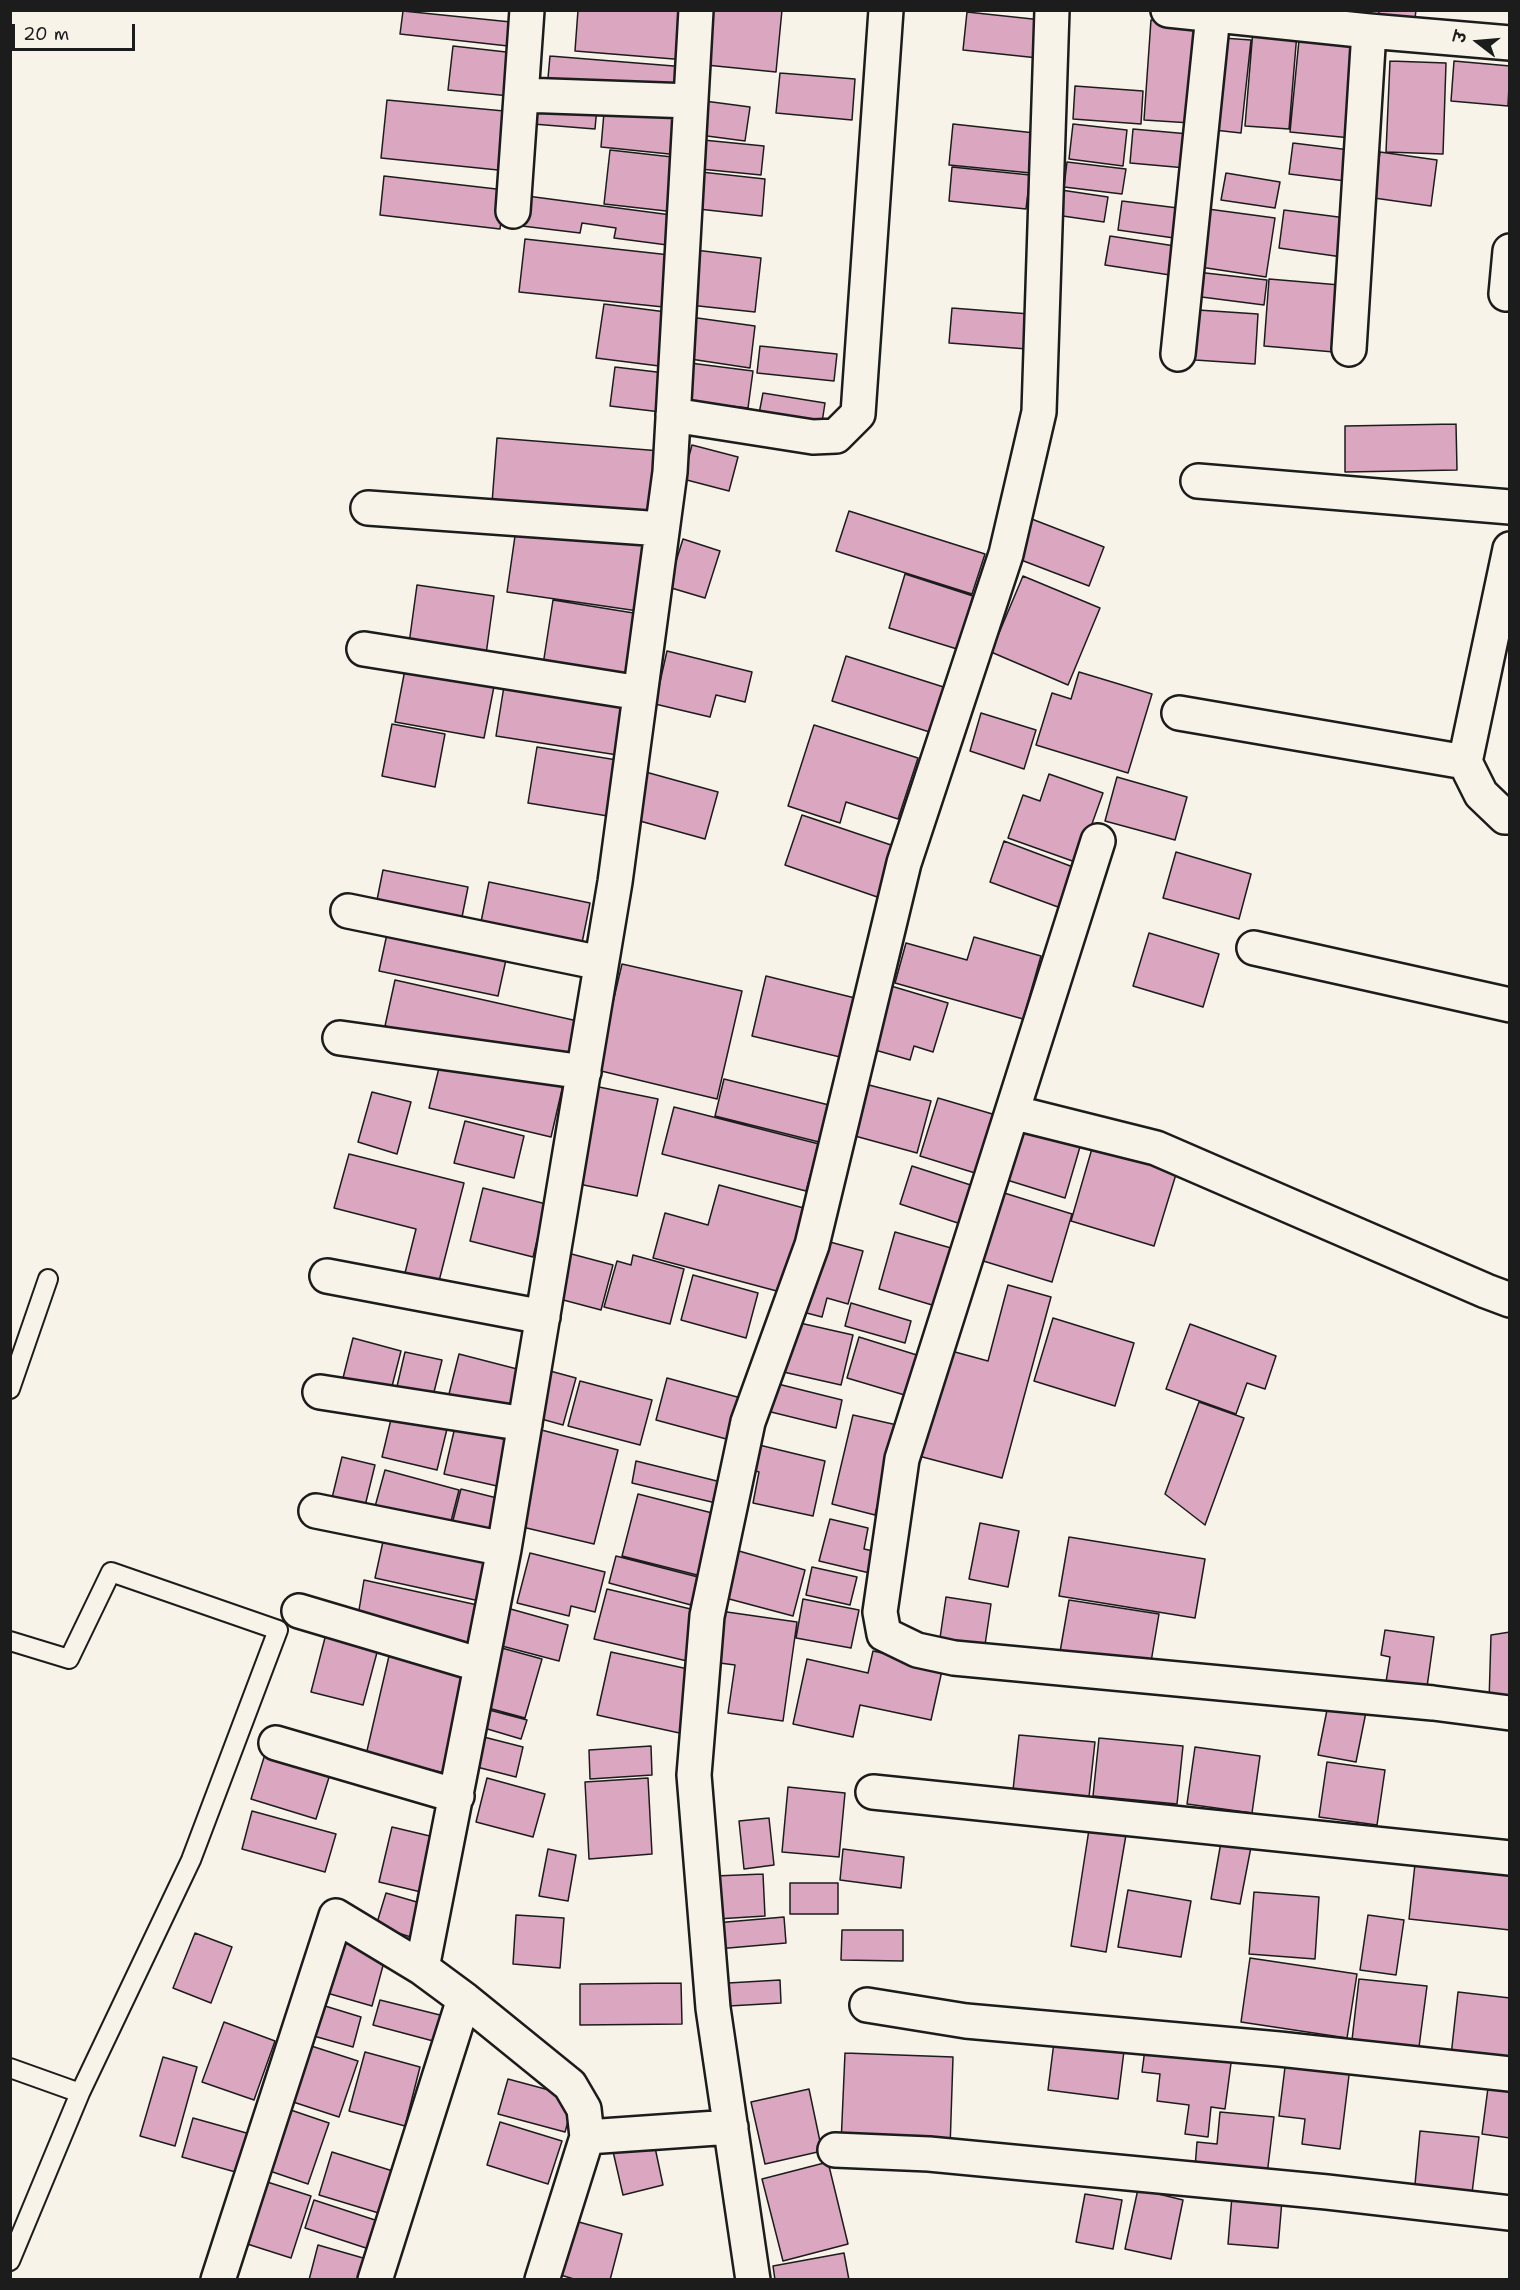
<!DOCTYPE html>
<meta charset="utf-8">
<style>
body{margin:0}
#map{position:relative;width:1520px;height:2290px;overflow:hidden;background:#f7f3e8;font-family:"Shantell Sans","Playpen Sans Deva",sans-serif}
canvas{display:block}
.frame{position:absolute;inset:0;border:12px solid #1c1c1c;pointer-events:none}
.north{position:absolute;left:1448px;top:12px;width:60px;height:60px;-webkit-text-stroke:4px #f7f3e8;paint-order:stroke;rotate:286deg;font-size:16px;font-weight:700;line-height:24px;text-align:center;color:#1c1c1c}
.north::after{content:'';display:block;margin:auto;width:21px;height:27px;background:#1c1c1c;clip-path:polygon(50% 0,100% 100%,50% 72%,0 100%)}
.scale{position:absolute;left:12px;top:24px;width:123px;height:27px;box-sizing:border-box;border:3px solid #1c1c1c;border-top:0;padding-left:8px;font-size:18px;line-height:21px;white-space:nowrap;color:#1c1c1c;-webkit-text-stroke:4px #f7f3e8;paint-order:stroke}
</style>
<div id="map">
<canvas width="1520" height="2290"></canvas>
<div class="frame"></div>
<div class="north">उ</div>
<div class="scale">20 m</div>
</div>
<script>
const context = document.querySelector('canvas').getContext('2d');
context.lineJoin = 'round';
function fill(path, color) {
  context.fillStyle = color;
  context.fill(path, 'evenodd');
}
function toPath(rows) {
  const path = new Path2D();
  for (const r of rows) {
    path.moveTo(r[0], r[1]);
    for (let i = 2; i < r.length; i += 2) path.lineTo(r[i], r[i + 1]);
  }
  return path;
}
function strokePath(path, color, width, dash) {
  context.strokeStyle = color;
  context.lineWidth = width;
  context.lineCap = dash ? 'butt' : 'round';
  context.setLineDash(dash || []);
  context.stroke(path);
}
const building = toPath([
 [578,10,691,10,686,60,575,51,578,10],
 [701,10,782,10,776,72,696,64,701,10],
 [1379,10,1416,10,1414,27,1378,23,1379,10],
 [403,11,511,22,508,46,400,34,403,11],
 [967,12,1042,20,1038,58,963,50,967,12],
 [1151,20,1197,23,1191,123,1144,120,1151,20],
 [1253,30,1297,33,1289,129,1245,126,1253,30],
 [1223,38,1251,40,1241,133,1214,130,1223,38],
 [1299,40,1359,45,1351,138,1290,132,1299,40],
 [453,46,515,53,510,96,448,90,453,46],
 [550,56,686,67,683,100,547,89,550,56],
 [1390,61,1446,63,1443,154,1386,152,1390,61],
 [1454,61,1510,66,1508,106,1451,101,1454,61],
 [780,73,855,79,852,120,776,113,780,73],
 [1075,86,1143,91,1141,124,1073,119,1075,86],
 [387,100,504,111,498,170,381,158,387,100],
 [697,100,750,107,745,141,692,134,697,100],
 [534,101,597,107,595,129,533,124,534,101],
 [605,101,684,108,679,155,601,147,605,101],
 [953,124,1035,133,1031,173,949,165,953,124],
 [1073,124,1127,130,1123,166,1069,159,1073,124],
 [1133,129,1189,134,1186,168,1130,163,1133,129],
 [693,139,764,146,761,175,690,168,693,139],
 [1293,143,1358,151,1354,182,1289,174,1293,143],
 [610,150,681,158,675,212,604,204,610,150],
 [1380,152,1437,160,1431,206,1374,198,1380,152],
 [1067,162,1126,169,1122,194,1064,187,1067,162],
 [952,167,1030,175,1026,209,949,201,952,167],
 [692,171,765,179,762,216,689,208,692,171],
 [1226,173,1280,182,1275,208,1221,200,1226,173],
 [384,176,505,190,500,229,380,215,384,176],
 [1061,190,1108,197,1104,222,1056,215,1061,190],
 [527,196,679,216,675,246,614,238,616,228,582,223,580,233,522,226,527,196],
 [1122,201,1186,209,1181,239,1118,230,1122,201],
 [1208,209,1275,218,1266,277,1200,267,1208,209],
 [1284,210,1354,219,1349,258,1279,248,1284,210],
 [1110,236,1175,246,1170,275,1105,265,1110,236],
 [525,239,679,256,673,308,519,292,525,239],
 [687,249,761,258,755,312,680,304,687,249],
 [1188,271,1267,280,1264,305,1186,295,1188,271],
 [1269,279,1340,285,1334,352,1264,346,1269,279],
 [604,304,674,313,667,367,596,358,604,304],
 [952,308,1030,314,1027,349,949,343,952,308],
 [1198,310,1258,314,1255,364,1195,360,1198,310],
 [683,316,755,326,750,368,677,357,683,316],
 [760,346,837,354,834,381,757,373,760,346],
 [682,362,753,371,748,408,677,400,682,362],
 [615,367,665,373,661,412,610,406,615,367],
 [763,393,825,403,821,429,758,419,763,393],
 [1456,424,1457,470,1345,472,1345,426,1456,424],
 [497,438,661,451,656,515,492,503,497,438],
 [692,445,738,457,729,491,683,479,692,445],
 [849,511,985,554,972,594,836,551,849,511],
 [1024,516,1104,547,1089,586,1008,555,1024,516],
 [517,522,656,543,645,612,507,592,517,522],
 [683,539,720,551,705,598,668,587,683,539],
 [905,574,973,596,957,649,889,628,905,574],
 [1023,576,1100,608,1068,685,991,652,1023,576],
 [417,585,494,596,485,662,408,651,417,585],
 [553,600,646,615,635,679,543,665,553,600],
 [667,651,752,672,745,702,716,695,710,717,655,704,667,651],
 [846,656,953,690,939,735,832,701,846,656],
 [407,659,496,676,484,738,395,722,407,659],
 [1079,672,1152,694,1128,773,1036,745,1052,693,1071,699,1079,672],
 [505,680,634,701,624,756,496,736,505,680],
 [981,713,1036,730,1024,769,970,751,981,713],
 [392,724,445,734,435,787,382,776,392,724],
 [814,725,918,758,898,819,846,802,840,823,788,806,814,725],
 [537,747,623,761,614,817,528,803,537,747],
 [642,771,718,792,705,839,629,818,642,771],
 [1049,774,1103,793,1078,863,1008,838,1023,795,1040,801,1049,774],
 [1117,777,1187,797,1175,840,1105,821,1117,777],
 [802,815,900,848,883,899,785,865,802,815],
 [1004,841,1073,867,1058,907,990,882,1004,841],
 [1176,852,1251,874,1239,919,1163,898,1176,852],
 [383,870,468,887,460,927,375,910,383,870],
 [489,882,590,903,581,948,480,927,489,882],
 [390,920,509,946,498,996,379,971,390,920],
 [1149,933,1219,954,1203,1007,1133,986,1149,933],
 [974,937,1041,956,1023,1019,895,983,906,943,967,960,974,937],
 [622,964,742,991,717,1099,597,1070,622,964],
 [766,976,855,998,840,1057,752,1036,766,976],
 [395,980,582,1022,572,1068,385,1026,395,980],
 [881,983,948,1003,933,1052,914,1046,910,1060,861,1046,881,983],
 [442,1056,563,1085,551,1137,429,1108,442,1056],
 [724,1079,829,1105,819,1142,715,1116,724,1079],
 [869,1085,931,1101,917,1153,855,1136,869,1085],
 [594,1086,658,1099,637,1196,574,1183,594,1086],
 [372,1092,411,1102,397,1154,358,1142,372,1092],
 [938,1098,1006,1118,988,1177,920,1156,938,1098],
 [674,1107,819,1144,806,1191,662,1154,674,1107],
 [1011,1119,1082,1140,1065,1198,994,1176,1011,1119],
 [465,1121,524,1136,514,1178,454,1163,465,1121],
 [1093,1145,1177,1171,1154,1246,1071,1221,1093,1145],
 [349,1154,464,1183,438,1285,404,1277,416,1229,334,1208,349,1154],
 [912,1166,983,1189,970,1227,900,1204,912,1166],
 [719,1185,811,1210,788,1294,653,1258,665,1213,708,1225,719,1185],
 [483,1188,546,1204,533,1257,470,1241,483,1188],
 [1001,1192,1072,1214,1052,1282,980,1260,1001,1192],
 [895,1232,958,1250,942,1308,879,1289,895,1232],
 [819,1239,863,1251,848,1304,827,1298,822,1317,799,1311,819,1239],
 [564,1252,613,1265,601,1310,552,1297,564,1252],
 [633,1255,684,1269,670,1324,604,1307,617,1261,631,1265,633,1255],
 [693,1275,758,1293,746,1338,681,1320,693,1275],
 [1008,1285,1051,1297,1002,1478,915,1455,944,1349,988,1361,1008,1285],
 [851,1303,911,1321,905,1343,845,1326,851,1303],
 [1053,1318,1134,1343,1115,1406,1034,1381,1053,1318],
 [791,1321,853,1335,841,1385,779,1371,791,1321],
 [1190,1324,1276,1356,1265,1389,1247,1383,1236,1414,1166,1389,1190,1324],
 [859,1337,920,1356,908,1396,847,1378,859,1337],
 [353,1338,401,1351,389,1398,341,1386,353,1338],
 [405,1352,442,1360,431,1404,395,1395,405,1352],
 [459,1354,521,1370,510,1414,448,1398,459,1354],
 [539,1368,576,1378,563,1425,527,1415,539,1368],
 [667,1378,741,1398,730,1440,656,1420,667,1378],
 [580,1381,652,1400,640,1445,568,1426,580,1381],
 [774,1383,842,1400,836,1428,767,1411,774,1383],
 [1199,1402,1244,1418,1205,1525,1165,1494,1199,1402],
 [392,1415,447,1429,437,1470,382,1457,392,1415],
 [853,1415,897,1425,875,1515,832,1504,853,1415],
 [455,1427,508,1440,497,1486,444,1474,455,1427],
 [530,1427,618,1450,594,1544,514,1525,530,1427],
 [755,1444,825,1461,813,1516,753,1503,759,1472,749,1469,755,1444],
 [342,1457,375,1465,364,1510,331,1502,342,1457],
 [636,1461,725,1483,720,1504,632,1483,636,1461],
 [385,1470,459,1490,448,1533,373,1514,385,1470],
 [461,1489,501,1499,490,1542,450,1532,461,1489],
 [638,1494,720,1515,705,1577,622,1556,638,1494],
 [830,1519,868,1528,864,1549,883,1553,878,1575,819,1561,830,1519],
 [980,1523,1019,1531,1008,1587,969,1579,980,1523],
 [384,1537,494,1560,484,1602,375,1578,384,1537],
 [1069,1537,1205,1559,1195,1618,1059,1596,1069,1537],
 [732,1549,805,1570,793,1616,718,1596,732,1549],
 [530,1553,605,1572,595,1612,571,1606,569,1616,517,1603,530,1553],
 [616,1556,698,1577,691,1605,609,1583,616,1556],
 [812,1567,857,1577,850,1605,806,1595,812,1567],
 [364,1580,482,1606,472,1654,357,1622,364,1580],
 [607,1589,699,1611,687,1661,594,1639,607,1589],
 [946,1597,991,1604,985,1645,940,1638,946,1597],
 [803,1599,859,1610,851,1648,796,1638,803,1599],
 [1069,1600,1159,1614,1150,1668,1060,1652,1069,1600],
 [507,1608,568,1625,559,1661,498,1645,507,1608],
 [720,1611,797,1622,783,1721,728,1713,735,1665,712,1662,720,1611],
 [327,1630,379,1645,363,1705,311,1692,327,1630],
 [1385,1630,1434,1637,1426,1694,1385,1688,1390,1657,1381,1655,1385,1630],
 [1510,1632,1510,1702,1489,1702,1491,1635,1510,1632],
 [498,1647,542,1659,525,1718,481,1706,498,1647],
 [873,1651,943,1666,931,1720,860,1705,853,1737,793,1724,807,1659,868,1673,873,1651],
 [611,1652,697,1671,684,1734,597,1715,611,1652],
 [389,1656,467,1674,445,1773,366,1755,389,1656],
 [1329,1700,1367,1707,1356,1762,1318,1755,1329,1700],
 [478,1707,527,1720,521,1739,474,1725,478,1707],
 [476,1735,523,1747,516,1777,469,1765,476,1735],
 [1019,1735,1095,1742,1089,1797,1013,1790,1019,1735],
 [1099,1738,1183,1746,1177,1804,1093,1796,1099,1738],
 [651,1746,652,1775,590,1779,589,1750,651,1746],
 [1195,1747,1260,1756,1252,1813,1187,1804,1195,1747],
 [266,1751,331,1771,316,1819,251,1799,266,1751],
 [1327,1762,1385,1770,1377,1825,1319,1817,1327,1762],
 [487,1778,545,1794,533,1837,476,1822,487,1778],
 [648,1778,652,1854,589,1859,585,1782,648,1778],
 [788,1787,845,1793,839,1857,782,1852,788,1787],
 [252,1811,336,1834,325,1872,242,1849,252,1811],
 [769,1818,774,1865,744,1869,739,1821,769,1818],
 [1090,1823,1127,1829,1106,1952,1071,1946,1090,1823],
 [392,1827,434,1837,421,1892,379,1882,392,1827],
 [1221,1842,1251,1847,1240,1904,1211,1899,1221,1842],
 [548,1849,576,1855,568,1901,539,1896,548,1849],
 [843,1849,904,1857,901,1888,840,1880,843,1849],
 [1416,1855,1510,1865,1510,1930,1409,1919,1416,1855],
 [763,1874,765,1916,717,1919,715,1876,763,1874],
 [790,1883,838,1883,838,1914,790,1914,790,1883],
 [1128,1890,1191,1901,1181,1957,1118,1947,1128,1890],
 [1254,1892,1319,1897,1315,1959,1249,1954,1254,1892],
 [386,1893,427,1905,417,1939,376,1926,386,1893],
 [516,1915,564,1918,560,1968,513,1964,516,1915],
 [1368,1915,1404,1920,1396,1975,1360,1970,1368,1915],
 [784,1917,786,1943,717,1949,715,1923,784,1917],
 [842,1930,903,1930,903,1961,841,1960,842,1930],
 [195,1933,232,1947,211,2003,173,1988,195,1933],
 [335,1937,387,1951,372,2006,320,1991,335,1937],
 [1250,1958,1357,1974,1347,2038,1241,2022,1250,1958],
 [1359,1979,1427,1986,1419,2047,1352,2040,1359,1979],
 [780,1980,781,2003,729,2006,728,1983,780,1980],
 [681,1983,682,2024,580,2025,580,1984,681,1983],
 [1458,1992,1510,1998,1510,2062,1451,2056,1458,1992],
 [380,2000,444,2016,437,2042,373,2025,380,2000],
 [312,2002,361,2017,353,2047,303,2033,312,2002],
 [224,2022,275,2041,254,2100,202,2082,224,2022],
 [1055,2034,1125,2043,1118,2099,1048,2090,1055,2034],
 [1146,2041,1233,2048,1225,2109,1211,2107,1208,2137,1185,2134,1189,2105,1157,2101,1160,2074,1142,2072,1146,2041],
 [302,2043,358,2061,339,2117,284,2099,302,2043],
 [365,2052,420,2067,405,2126,349,2111,365,2052],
 [845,2053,953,2057,950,2149,841,2144,845,2053],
 [163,2057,197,2067,175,2146,140,2136,163,2057],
 [1286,2059,1350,2067,1340,2149,1302,2144,1305,2119,1279,2116,1286,2059],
 [508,2079,575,2097,565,2132,498,2114,508,2079],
 [1489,2080,1510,2082,1510,2138,1482,2134,1489,2080],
 [809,2089,822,2151,765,2164,751,2102,809,2089],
 [279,2106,329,2123,308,2184,258,2167,279,2106],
 [1220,2112,1274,2117,1267,2175,1195,2168,1197,2142,1217,2144,1220,2112],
 [193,2118,250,2134,239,2173,182,2157,193,2118],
 [500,2122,562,2141,548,2184,487,2165,500,2122],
 [1420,2131,1479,2137,1471,2201,1414,2195,1420,2131],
 [653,2138,663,2185,623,2195,612,2147,653,2138],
 [332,2152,396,2172,382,2214,319,2195,332,2152],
 [828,2162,848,2244,783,2261,762,2179,828,2162],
 [261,2180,311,2196,291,2258,241,2242,261,2180],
 [1138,2189,1183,2200,1171,2259,1125,2249,1138,2189],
 [1085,2194,1122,2200,1113,2249,1076,2242,1085,2194],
 [1232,2196,1282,2200,1278,2248,1228,2244,1232,2196],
 [314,2200,378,2221,369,2249,305,2228,314,2200],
 [568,2219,622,2234,610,2280,577,2280,554,2273,568,2219],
 [318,2245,370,2260,365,2280,309,2280,318,2245],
 [844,2253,849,2280,775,2280,773,2266,844,2253]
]);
fill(building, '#daa6c0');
strokePath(building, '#1c1c1c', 1.5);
const service = toPath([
 [10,1389,48,1279],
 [10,1641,69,1659,111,1572,278,1630,191,1860,80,2093,10,2261],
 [10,2068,80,2093]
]);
const minor = toPath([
 [1168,10,1369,31,1510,43],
 [522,95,691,101],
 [513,211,527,10],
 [1506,294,1510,251],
 [1349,349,1369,31],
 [1178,354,1213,15],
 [673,415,813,437,836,436,858,414,886,10],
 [1198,481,1510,507],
 [368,508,662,529],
 [1510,549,1465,762,1481,794,1505,817,1510,817],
 [364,649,640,693],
 [1179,713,1465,762],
 [1098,841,902,1459,880,1612,884,1634,917,1650,954,1658,1433,1703,1510,1713],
 [348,911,601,963],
 [1254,948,1510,1005],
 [340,1038,584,1072],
 [1012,1112,1156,1148,1486,1291,1510,1300],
 [327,1276,543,1317],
 [320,1392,525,1424],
 [316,1511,504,1549],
 [299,1611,481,1665],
 [276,1743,457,1796],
 [873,1792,1510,1858],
 [422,1968,504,1549,615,882,670,472,696,10],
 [867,2005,966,2021,1279,2049,1510,2074],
 [587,2137,731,2127],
 [835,2150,929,2154,1327,2192,1510,2213],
 [218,2280,336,1916,422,1968,464,1999,570,2085,584,2109,587,2137,542,2280],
 [375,2280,464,1999],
 [753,2280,713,2008,694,1775,707,1616,748,1422,812,1245,904,863,1006,554,1039,412,1052,10]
]);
strokePath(service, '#1c1c1c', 22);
strokePath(minor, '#1c1c1c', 38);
strokePath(service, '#f7f3e8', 18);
strokePath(minor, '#f7f3e8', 33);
</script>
